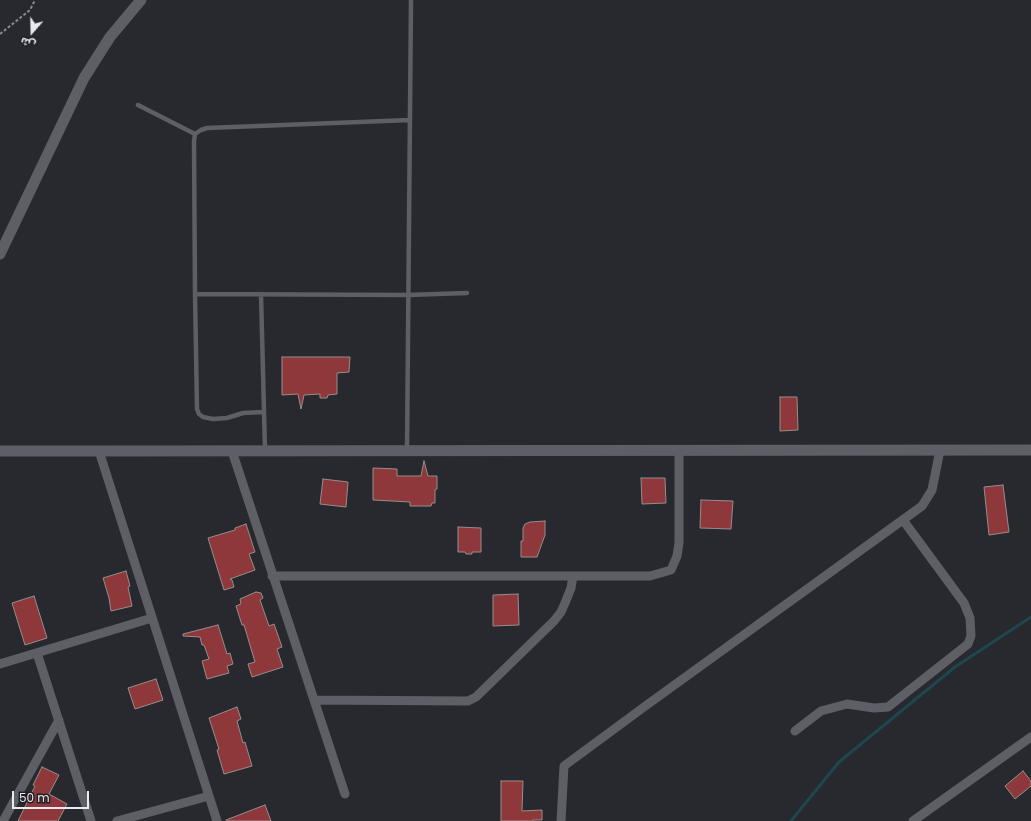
<!DOCTYPE html>
<meta charset="utf-8">
<style>
body{margin:0}
#map{position:relative;width:1031px;height:821px;overflow:hidden;background:#28292e;font-family:Poppins,"Noto Sans Arabic",sans-serif}
canvas{display:block}
.north{position:absolute;left:12px;top:12px;width:40px;height:40px;-webkit-text-stroke:3px #1e1f25;paint-order:stroke;rotate:200deg;font-size:11px;font-weight:700;line-height:16px;text-align:center;color:#eaebef}
.north::after{content:'';display:block;margin:auto;width:14px;height:18px;background:#eaebef;clip-path:polygon(50% 0,100% 100%,50% 72%,0 100%)}
.scale{position:absolute;left:12px;top:791px;width:77px;height:18px;box-sizing:border-box;border:2px solid #eaebef;border-top:0;padding-left:5px;font-size:12px;line-height:14px;white-space:nowrap;color:#eaebef;-webkit-text-stroke:3px #1e1f25;paint-order:stroke}
</style>
<div id="map">
<canvas width="1031" height="821"></canvas>
<div class="north">ش</div>
<div class="scale">50 m</div>
</div>
<script>
const context = document.querySelector('canvas').getContext('2d');
context.lineJoin = 'round';
function toPath(rows) {
  const path = new Path2D();
  for (const r of rows) {
    path.moveTo(r[0], r[1]);
    for (let i = 2; i < r.length; i += 2) path.lineTo(r[i], r[i + 1]);
  }
  return path;
}
function strokePath(path, color, width, dash) {
  context.strokeStyle = color;
  context.lineWidth = width;
  context.lineCap = dash ? 'butt' : 'round';
  context.setLineDash(dash || []);
  context.stroke(path);
}
function fill(path, color) {
  context.fillStyle = color;
  context.fill(path, 'evenodd');
}
strokePath(toPath([
 [791,821,839,762,955,667,1031,617]
]), '#1d474d', 3);
const building = toPath([
 [282,357,350,357,349,372,337,373,337,394,328,395,327,398,320,398,320,394,304,395,301,409,298,394,282,395,282,357],
 [780,397,797,397,798,430,780,431,780,397],
 [424,461,428,476,437,476,437,489,435,490,435,503,432,503,431,506,410,506,410,502,373,500,373,468,397,469,397,476,421,476,424,461],
 [641,478,665,478,666,503,642,504,641,478],
 [323,479,348,482,346,507,320,504,323,479],
 [1003,485,1009,532,989,535,984,487,1003,485],
 [701,500,733,501,731,529,700,528,701,500],
 [545,521,545,535,537,557,521,557,521,541,523,541,523,528,525,524,530,522,545,521],
 [246,524,255,552,249,554,255,570,230,579,232,580,234,587,224,590,208,538,235,530,235,528,246,524],
 [458,527,481,528,481,552,472,552,472,554,466,554,465,552,458,552,458,527],
 [126,571,130,586,128,587,132,606,111,611,109,598,103,578,126,571],
 [256,592,261,593,263,598,260,600,269,626,274,624,282,647,277,649,283,667,252,677,248,664,255,662,244,625,242,625,236,606,241,604,240,599,256,592],
 [518,594,519,625,493,626,493,595,518,594],
 [34,596,47,638,25,645,12,603,34,596],
 [218,625,227,654,230,653,233,664,227,666,229,673,207,679,202,661,209,659,204,645,202,645,200,637,183,636,183,634,218,625],
 [156,679,163,700,135,709,128,688,156,679],
 [237,707,241,719,237,721,243,743,245,742,252,766,224,774,217,750,219,749,209,718,237,707],
 [42,767,59,775,49,794,67,804,58,821,18,821,35,786,33,785,42,767],
 [1023,771,1031,781,1031,786,1015,799,1005,786,1023,771],
 [501,781,523,781,522,811,542,810,542,820,533,820,533,821,501,821,501,781],
 [265,805,271,821,226,821,226,820,265,805]
]);
fill(building, '#8f383b');
strokePath(building, '#968e8d', 1);
strokePath(toPath([
 [0,34,30,10,35,0]
]), '#898a8e', 2, [3, 2]);
strokePath(toPath([
 [138,105,195,134],
 [195,294,408,295,467,293],
 [261,294,265,450],
 [263,412,243,413,227,418,213,419,203,417,199,414,197,409,195,294,194,141,195,134,201,130,207,128,410,120],
 [407,451,411,0]
]), '#5e5f66', 4.5);
strokePath(toPath([
 [99,451,217,821],
 [232,451,345,794],
 [272,576,650,576,671,570,677,556,679,543,679,451],
 [37,653,91,821],
 [0,664,152,618],
 [314,700,468,701,476,697,554,621,561,612,565,603,571,588,573,576],
 [795,731,821,711,847,704,874,708,888,707,968,644,971,636,970,618,964,603,903,520],
 [3,821,59,720],
 [117,821,209,796],
 [561,821,564,766,644,707,922,506,932,490,940,450],
 [913,821,1031,737]
]), '#5e5f66', 9);
strokePath(toPath([
 [0,254,84,78,110,37,141,0],
 [0,451,99,451,1031,450]
]), '#5e5f66', 11);
</script>
